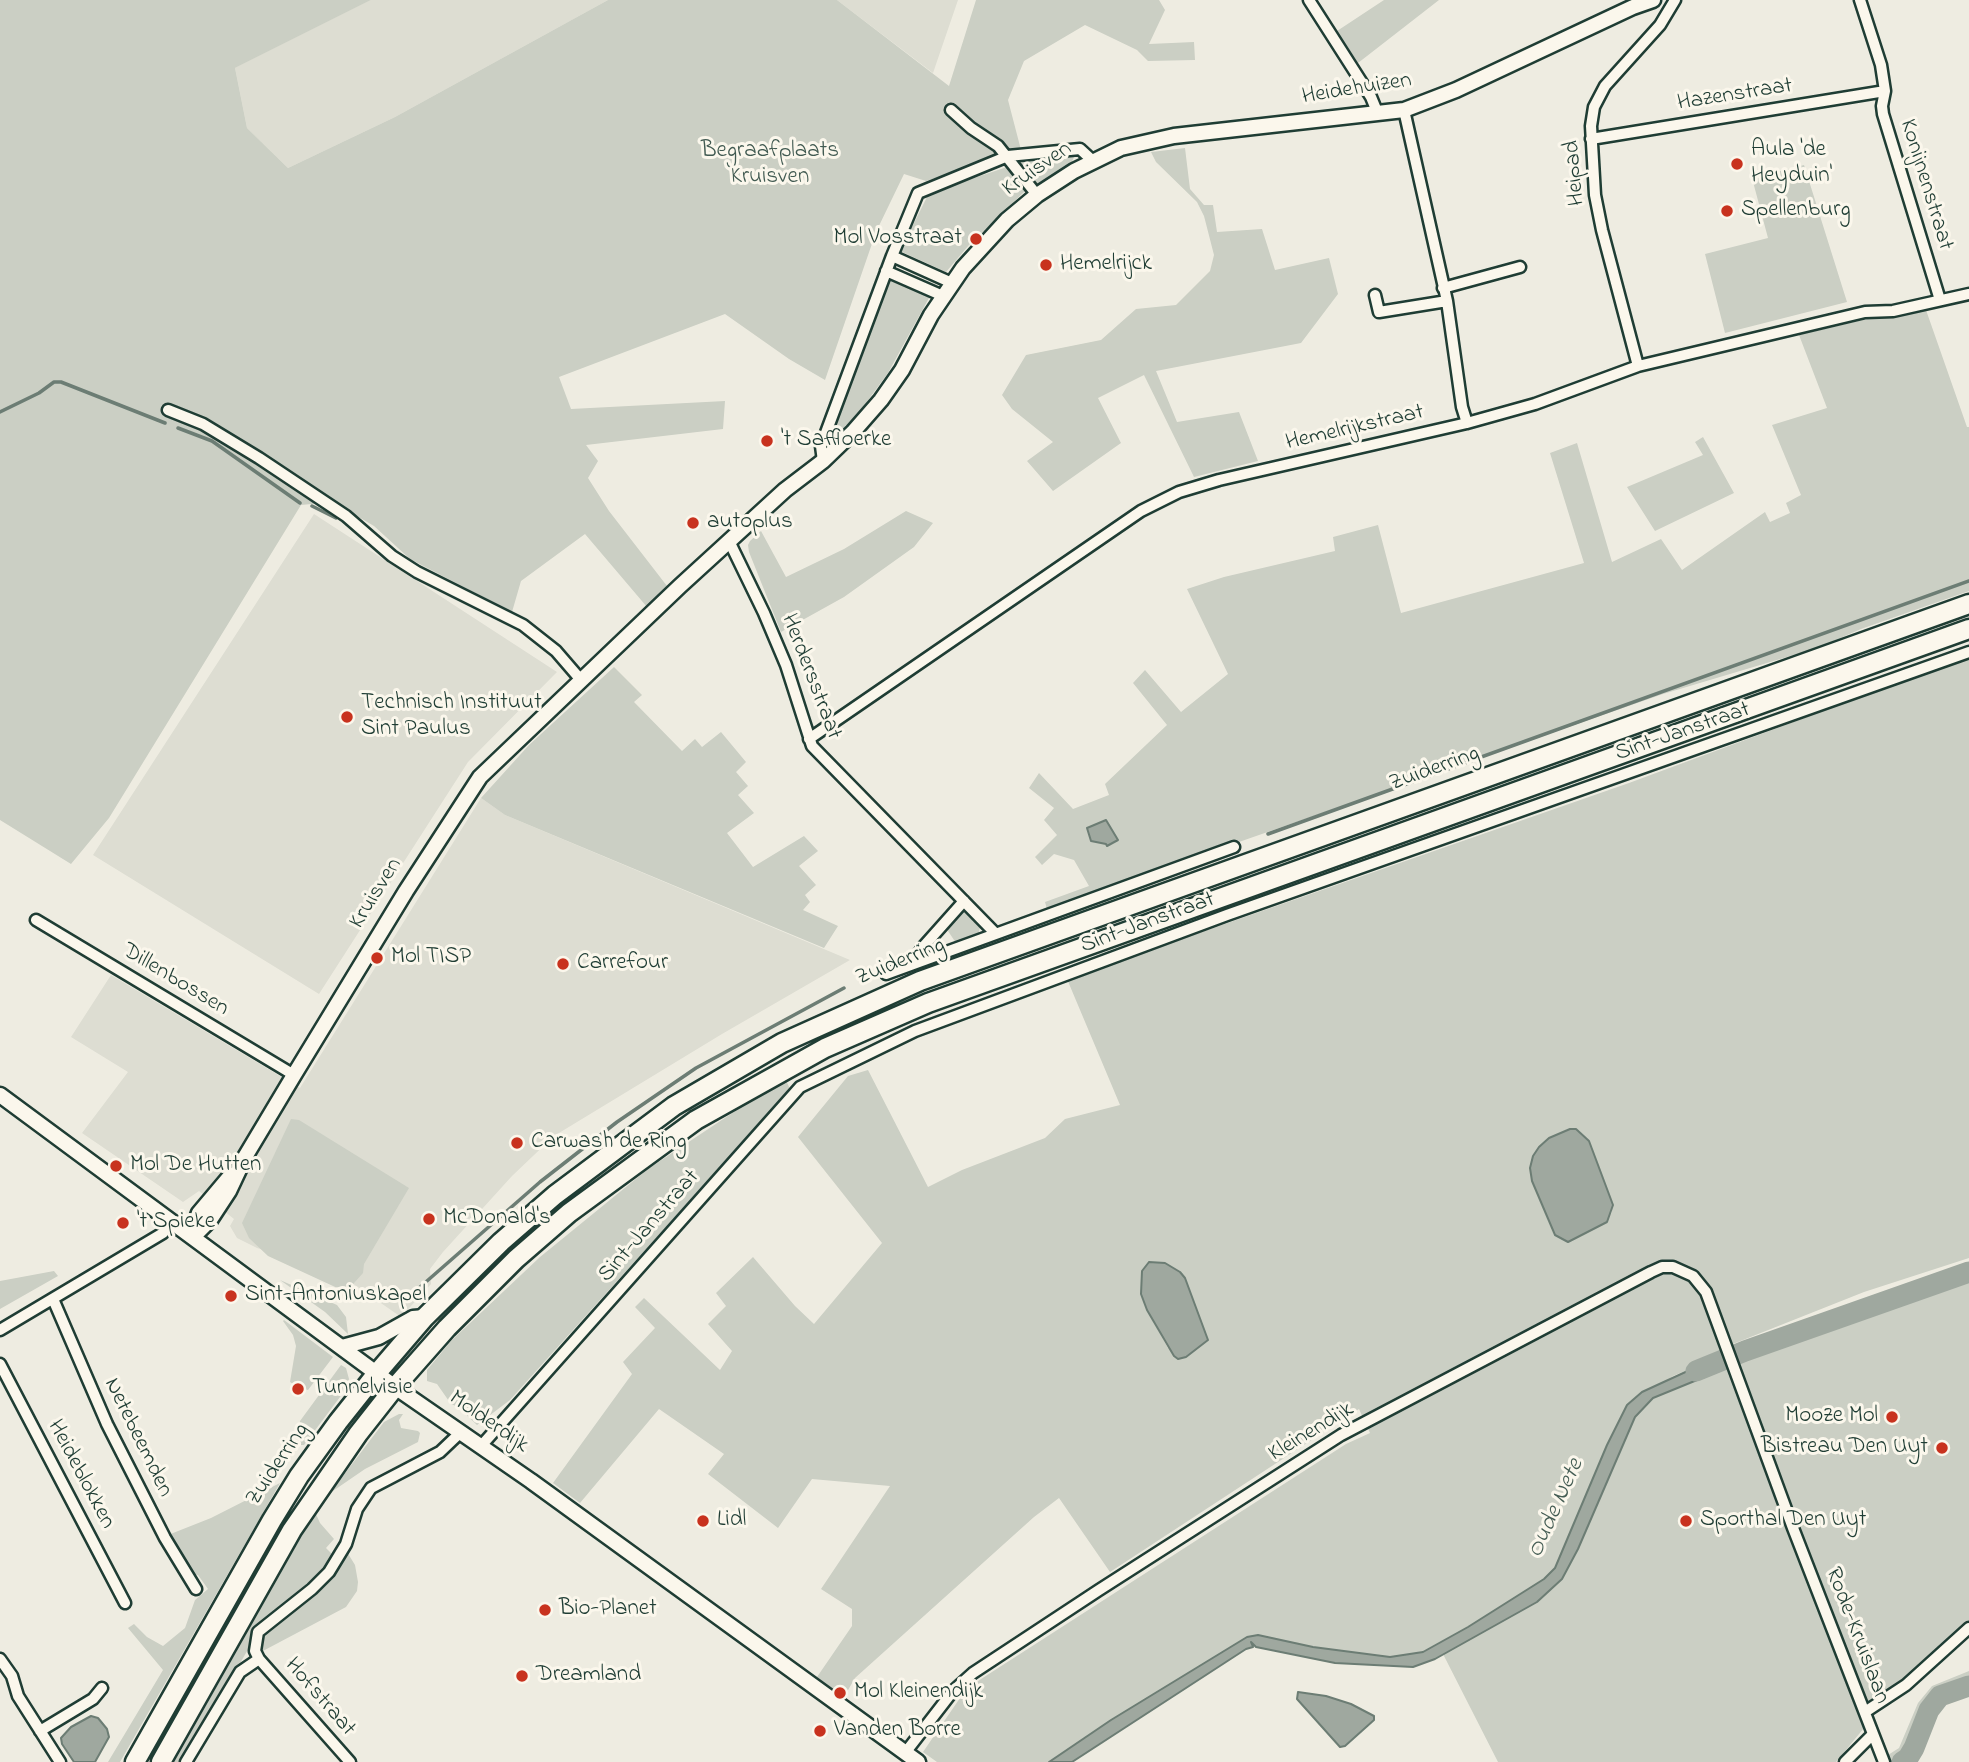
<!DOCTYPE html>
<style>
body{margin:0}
canvas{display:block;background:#eeece1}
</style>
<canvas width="1969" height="1762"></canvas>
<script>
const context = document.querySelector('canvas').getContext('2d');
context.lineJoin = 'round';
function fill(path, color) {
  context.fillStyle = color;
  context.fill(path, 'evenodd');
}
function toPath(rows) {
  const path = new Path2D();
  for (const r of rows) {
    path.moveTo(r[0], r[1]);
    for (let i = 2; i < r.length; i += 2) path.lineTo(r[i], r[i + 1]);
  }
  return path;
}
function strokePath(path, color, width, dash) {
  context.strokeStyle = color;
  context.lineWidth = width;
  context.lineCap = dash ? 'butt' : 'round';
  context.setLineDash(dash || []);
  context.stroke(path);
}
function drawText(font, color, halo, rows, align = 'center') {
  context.font = font + ' "Indie Flower",sans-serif';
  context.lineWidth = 6;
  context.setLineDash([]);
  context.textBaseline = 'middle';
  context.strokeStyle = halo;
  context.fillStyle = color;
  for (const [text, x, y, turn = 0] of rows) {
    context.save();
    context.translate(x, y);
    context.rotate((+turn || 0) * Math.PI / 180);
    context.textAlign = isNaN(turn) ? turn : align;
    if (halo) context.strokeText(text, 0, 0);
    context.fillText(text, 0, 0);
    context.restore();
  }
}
fill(toPath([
 [371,0,608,0,395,117,288,168,247,128,235,68],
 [837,0,958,0,933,73],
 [314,514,557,672,468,762,319,994,93,855],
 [481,798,505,815,850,960,722,1034,554,1136,512,1176,443,1252,430,1269,431,1284,401,1317,352,1283,291,1258,257,1248,237,1238,230,1226,234,1219,199,1191,183,1202,82,1133,128,1072,71,1037,111,975,300,1088]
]), '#ddddd2');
fill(toPath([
 [0,0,371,0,235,68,247,128,288,168,395,117,608,0,837,0,949,86,976,0,1159,0,1165,10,1149,44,1194,42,1195,60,1148,61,1137,50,1085,25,1024,61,1008,100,1021,150,926,181,904,174,876,232,825,380,789,359,725,314,559,377,571,409,725,401,723,429,586,445,598,461,588,478,609,511,667,586,647,607,585,534,521,581,512,612,410,559,374,526,333,502,301,505,109,818,71,864,0,820],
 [1384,0,1439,0,1358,63,1337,31],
 [1185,148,1190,189,1204,205,1213,205,1217,232,1262,229,1275,270,1329,258,1338,294,1301,343,1156,371,1177,422,1239,412,1258,461,1194,477,1144,375,1098,398,1121,443,1053,491,1027,461,1053,442,1012,409,1002,395,1026,355,1101,340,1136,309,1176,305,1210,271,1214,255,1204,216,1197,202,1156,162,1151,152],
 [1067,155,1074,157,1071,164,1026,190,969,245,946,272,900,251,929,193,1022,162],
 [1804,165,1847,302,1725,333,1705,254,1768,238,1752,178],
 [889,279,930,296,888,373,849,426,835,437,831,430],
 [1926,310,1967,427,1969,427,1969,591,1861,629,1817,648,1663,694,1047,909,1045,902,1089,886,1074,860,1054,854,1042,865,1035,857,1057,835,1044,820,1054,808,1029,788,1039,773,1073,809,1109,795,1105,784,1167,725,1133,683,1145,670,1181,712,1228,674,1187,589,1224,577,1335,551,1333,537,1378,525,1401,613,1584,563,1550,453,1577,443,1612,562,1661,539,1682,570,1765,512,1770,522,1790,513,1786,503,1801,495,1772,425,1827,408,1799,335,1876,317,1895,317],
 [1703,437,1734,493,1655,531,1627,487,1703,455,1695,442],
 [906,511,933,523,914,547,844,597,781,632,749,552,748,545,750,541,761,531,786,577,844,549],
 [1969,657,1969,1258,1864,1292,1733,1344,1718,1357,1673,1376,1627,1405,1607,1445,1555,1568,1544,1579,1468,1627,1422,1652,1390,1657,1313,1647,1258,1635,1247,1637,1111,1720,1049,1762,937,1762,923,1752,960,1698,978,1681,1346,1444,1370,1433,1359,1409,1110,1572,1059,1498,1034,1517,855,1678,844,1697,817,1677,852,1626,852,1609,821,1589,890,1486,812,1479,778,1528,708,1474,724,1454,659,1409,580,1503,553,1483,632,1374,623,1362,655,1328,635,1307,644,1298,720,1370,732,1351,708,1324,726,1306,716,1293,753,1257,795,1306,814,1324,882,1243,798,1137,848,1076,868,1070,928,1187,962,1170,1045,1138,1065,1119,1120,1105,1067,979,1629,783],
 [1570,1129,1589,1141,1613,1205,1611,1214,1554,1235,1532,1181,1539,1147,1549,1138],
 [1180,1272,1185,1278,1208,1340,1168,1348,1147,1310,1141,1294],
 [614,667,642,695,634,702,682,751,695,739,702,747,721,732,746,762,736,772,748,786,738,795,754,813,727,833,753,867,804,836,818,851,799,866,816,885,805,895,810,902,803,910,838,926,824,948,505,815,481,798,529,745],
 [970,911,981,924,978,935,956,943,948,931,949,926,962,912],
 [785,1078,790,1089,510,1400,477,1425,458,1407,451,1404,437,1384,427,1381,427,1370,451,1341,540,1257,648,1169],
 [291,1119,299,1120,409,1188,364,1264,363,1273,346,1292,268,1256,249,1238,242,1223],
 [54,1271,58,1276,0,1309,0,1281],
 [280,1280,337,1305,346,1317,348,1334,325,1312],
 [1969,1281,1969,1622,1903,1683,1871,1704,1864,1728,1836,1762,1498,1762,1443,1654,1537,1602,1578,1549,1635,1417,1653,1398,1724,1369],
 [284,1320,333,1357,308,1390,297,1387,290,1382,296,1346,293,1335,283,1321],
 [341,1365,346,1368,349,1379,345,1393,343,1393,304,1445,301,1445,298,1434,300,1421],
 [399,1414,403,1414,399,1420,401,1428,418,1431,420,1433,418,1442,365,1469,330,1493,384,1422],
 [280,1483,120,1762,108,1762,163,1670,128,1628,134,1624,147,1637,163,1646,185,1628,195,1600,208,1589,198,1575,192,1574,168,1535,211,1518],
 [315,1512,320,1523,334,1539,326,1548,335,1557,311,1583,260,1623,254,1630,250,1646,183,1762,174,1762],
 [347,1552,355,1565,358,1582,357,1591,346,1607,261,1652,262,1635,265,1630,319,1589,335,1571],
 [1969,1671,1969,1686,1940,1696,1929,1710,1914,1748,1908,1758,1902,1762,1891,1762,1888,1755,1899,1748,1918,1703,1932,1686]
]), '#cbcfc4');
const water = toPath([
 [1106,820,1118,840,1107,846,1106,844,1091,841,1087,828,1106,820],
 [1570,1129,1576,1129,1589,1141,1613,1205,1607,1222,1568,1242,1555,1235,1532,1181,1530,1168,1533,1156,1539,1147,1549,1138,1570,1129],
 [1149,1262,1165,1263,1180,1272,1185,1278,1208,1340,1186,1357,1178,1359,1174,1356,1147,1310,1141,1294,1142,1271,1149,1262],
 [1718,1357,1724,1369,1653,1398,1635,1417,1578,1549,1562,1579,1537,1602,1435,1659,1413,1667,1335,1663,1256,1647,1251,1642,1253,1647,1246,1649,1072,1762,1049,1762,1111,1720,1247,1637,1258,1635,1313,1647,1390,1657,1423,1652,1468,1627,1544,1579,1555,1568,1607,1445,1627,1405,1642,1392,1718,1357],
 [1298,1692,1326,1696,1351,1704,1374,1716,1374,1720,1345,1746,1340,1747,1297,1699,1298,1692],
 [91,1716,98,1718,107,1729,109,1737,95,1762,74,1762,62,1744,61,1738,71,1727,91,1716]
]);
fill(water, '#9fa89f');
strokePath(water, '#6c7d74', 2);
strokePath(toPath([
 [0,412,39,393,54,382,61,382,165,423],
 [178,428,212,441,300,503],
 [312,506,336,518],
 [1268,834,1969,581],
 [411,1295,540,1182,617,1122,696,1068,844,988]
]), '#6c7d74', 3.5);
strokePath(toPath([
 [1696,1371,1745,1351,1969,1272],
 [1902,1762,1908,1758,1914,1748,1929,1710,1940,1696,1969,1686]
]), '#9fa89f', 21);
const street = toPath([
 [1309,0,1371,97,1378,114],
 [1860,0,1881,65,1885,91,1882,106,1883,114,1940,300],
 [951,110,971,128,998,146,1037,195],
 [1404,110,1447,301,1462,407,1467,423],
 [1591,139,1885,91],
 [892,256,952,283],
 [886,271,943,296],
 [1443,288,1520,267],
 [1375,295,1379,312,1447,301],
 [1638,366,1602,230,1595,195,1591,126,1594,107,1605,86,1660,25,1675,0],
 [168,410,203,424,259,458,346,516,392,556,417,572,523,625,556,651,581,680],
 [823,461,821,446,892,256,918,193,1008,156,1080,149,1093,161],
 [729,541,764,613,786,665,812,746,995,933],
 [809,739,1141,511,1179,492,1219,480,1467,423,1535,404,1638,366,1865,312,1893,311,1969,294],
 [36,920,294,1075],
 [913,962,923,947,964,901],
 [886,974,1234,847],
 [53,1299,107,1424,165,1538,196,1589],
 [0,1330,163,1233,172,1221],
 [0,1364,125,1603],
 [481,1446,800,1087,915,1031,1227,915,1969,652],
 [0,1659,12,1676,18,1696,60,1762],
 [1865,1712,1906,1685,1969,1628],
 [40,1731,93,1699,102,1688],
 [905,1753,953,1691,973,1673,1099,1590,1341,1435,1651,1272,1662,1267,1673,1267,1693,1276,1706,1292,1793,1528,1884,1762],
 [186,1762,240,1672,259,1659],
 [350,1762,259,1659,255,1651,258,1632,312,1589,329,1572,346,1544,357,1509,371,1488,440,1452,461,1432],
 [1845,1762,1873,1734]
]);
const secondary = toPath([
 [194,1236,210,1220,229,1191,245,1157,294,1075,406,891,480,777,680,586,785,490,823,461,853,432,881,400,902,370,931,315,963,268,1007,220,1037,195,1074,171,1121,148,1174,136,1404,110,1456,90,1633,7,1653,0],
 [194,1236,194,1226,199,1213,231,1175],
 [395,1387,531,1481,918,1762]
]);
const primary = toPath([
 [0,1095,395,1387],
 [342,1347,379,1337,413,1318,425,1317]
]);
const highway = toPath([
 [135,1762,272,1520,299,1476,338,1422,377,1373,425,1317,501,1242,555,1195,674,1106,782,1043,920,981,1969,604],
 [161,1762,292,1530,358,1434,395,1387,447,1328,516,1259,569,1213,696,1120,825,1048,928,1003,1969,629]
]);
strokePath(street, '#1f3d34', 15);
strokePath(secondary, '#1f3d34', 19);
strokePath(primary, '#1f3d34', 19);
strokePath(highway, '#1f3d34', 23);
strokePath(street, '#fbf7ec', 10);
strokePath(secondary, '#fbf7ec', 14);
strokePath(primary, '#fbf7ec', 14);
strokePath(highway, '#fbf7ec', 18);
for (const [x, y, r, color] of [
 [1737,164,7,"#c8321e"],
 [1727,211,7,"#c8321e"],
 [976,239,7,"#c8321e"],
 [1046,265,7,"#c8321e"],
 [767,441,7,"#c8321e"],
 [693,523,7,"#c8321e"],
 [347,717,7,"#c8321e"],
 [377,958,7,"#c8321e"],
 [563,964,7,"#c8321e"],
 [517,1143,7,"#c8321e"],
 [116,1166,7,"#c8321e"],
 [429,1219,7,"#c8321e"],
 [123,1223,7,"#c8321e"],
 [231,1296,7,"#c8321e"],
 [298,1389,7,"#c8321e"],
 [1892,1417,7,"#c8321e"],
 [1942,1448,7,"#c8321e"],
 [703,1521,7,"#c8321e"],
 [1686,1521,7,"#c8321e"],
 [545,1610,7,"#c8321e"],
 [522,1676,7,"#c8321e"],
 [840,1693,7,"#c8321e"],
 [820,1731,7,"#c8321e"]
]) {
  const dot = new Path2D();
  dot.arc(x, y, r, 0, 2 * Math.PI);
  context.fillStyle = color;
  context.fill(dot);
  strokePath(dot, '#fbf7ec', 2.5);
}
drawText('23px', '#1f3d34', '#fbf7ec', [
 ["Heidehuizen",1357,90,-9],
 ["Hazenstraat",1735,96,-9],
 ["Kruisven",1038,170,-35],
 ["Heipad",1576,173,-95],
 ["Konijnenstraat",1925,185,73],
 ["Hemelrijkstraat",1355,429,-13],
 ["Herdersstraat",810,677,69],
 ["Sint-Janstraat",1683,733,-19],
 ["Zuiderring",1435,770,-20],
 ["Kruisven",377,894,-58],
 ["Sint-Janstraat",1148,924,-20],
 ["Zuiderring",901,963,-22],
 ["Dillenbossen",175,981,31],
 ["Sint-Janstraat",650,1227,-49],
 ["Molderdijk",488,1423,35],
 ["Kleinendijk",1312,1433,-31],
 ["Netebeemden",137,1438,64],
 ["Zuiderring",279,1465,-56],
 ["Heideblokken",80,1475,62],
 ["Rode-Kruislaan",1856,1636,69],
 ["Hofstraat",319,1698,49]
]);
drawText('23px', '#1f3d34', '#fbf7ec', [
 ["Aula 'de",1751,151],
 ["Heyduin'",1751,177],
 ["Spellenburg",1741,211],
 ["Mol Vosstraat",962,239,"right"],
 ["Hemelrijck",1060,265],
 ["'t Saffloerke",781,441],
 ["autoplus",707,523],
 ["Technisch Instituut",361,704],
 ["Sint Paulus",361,730],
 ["Mol TISP",391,958],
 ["Carrefour",577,964],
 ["Carwash de Ring",531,1143],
 ["Mol De Hutten",130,1166],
 ["McDonald's",443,1219],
 ["'t Spieke",137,1223],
 ["Sint-Antoniuskapel",245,1296],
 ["Tunnelvisie",312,1389],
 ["Mooze Mol",1878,1417,"right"],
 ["Bistreau Den Uyt",1928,1448,"right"],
 ["Lidl",717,1521],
 ["Sporthal Den Uyt",1700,1521],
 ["Bio-Planet",559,1610],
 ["Dreamland",536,1676],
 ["Mol Kleinendijk",854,1693],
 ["Vanden Borre",834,1731]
], 'left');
drawText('23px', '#415a51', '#fbf7ec', [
 ["Begraafplaats",770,152],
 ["Kruisven",770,178]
]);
drawText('italic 24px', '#455d54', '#fbf7ec', [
 ["Oude Nete",1557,1509,-66]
]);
</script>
